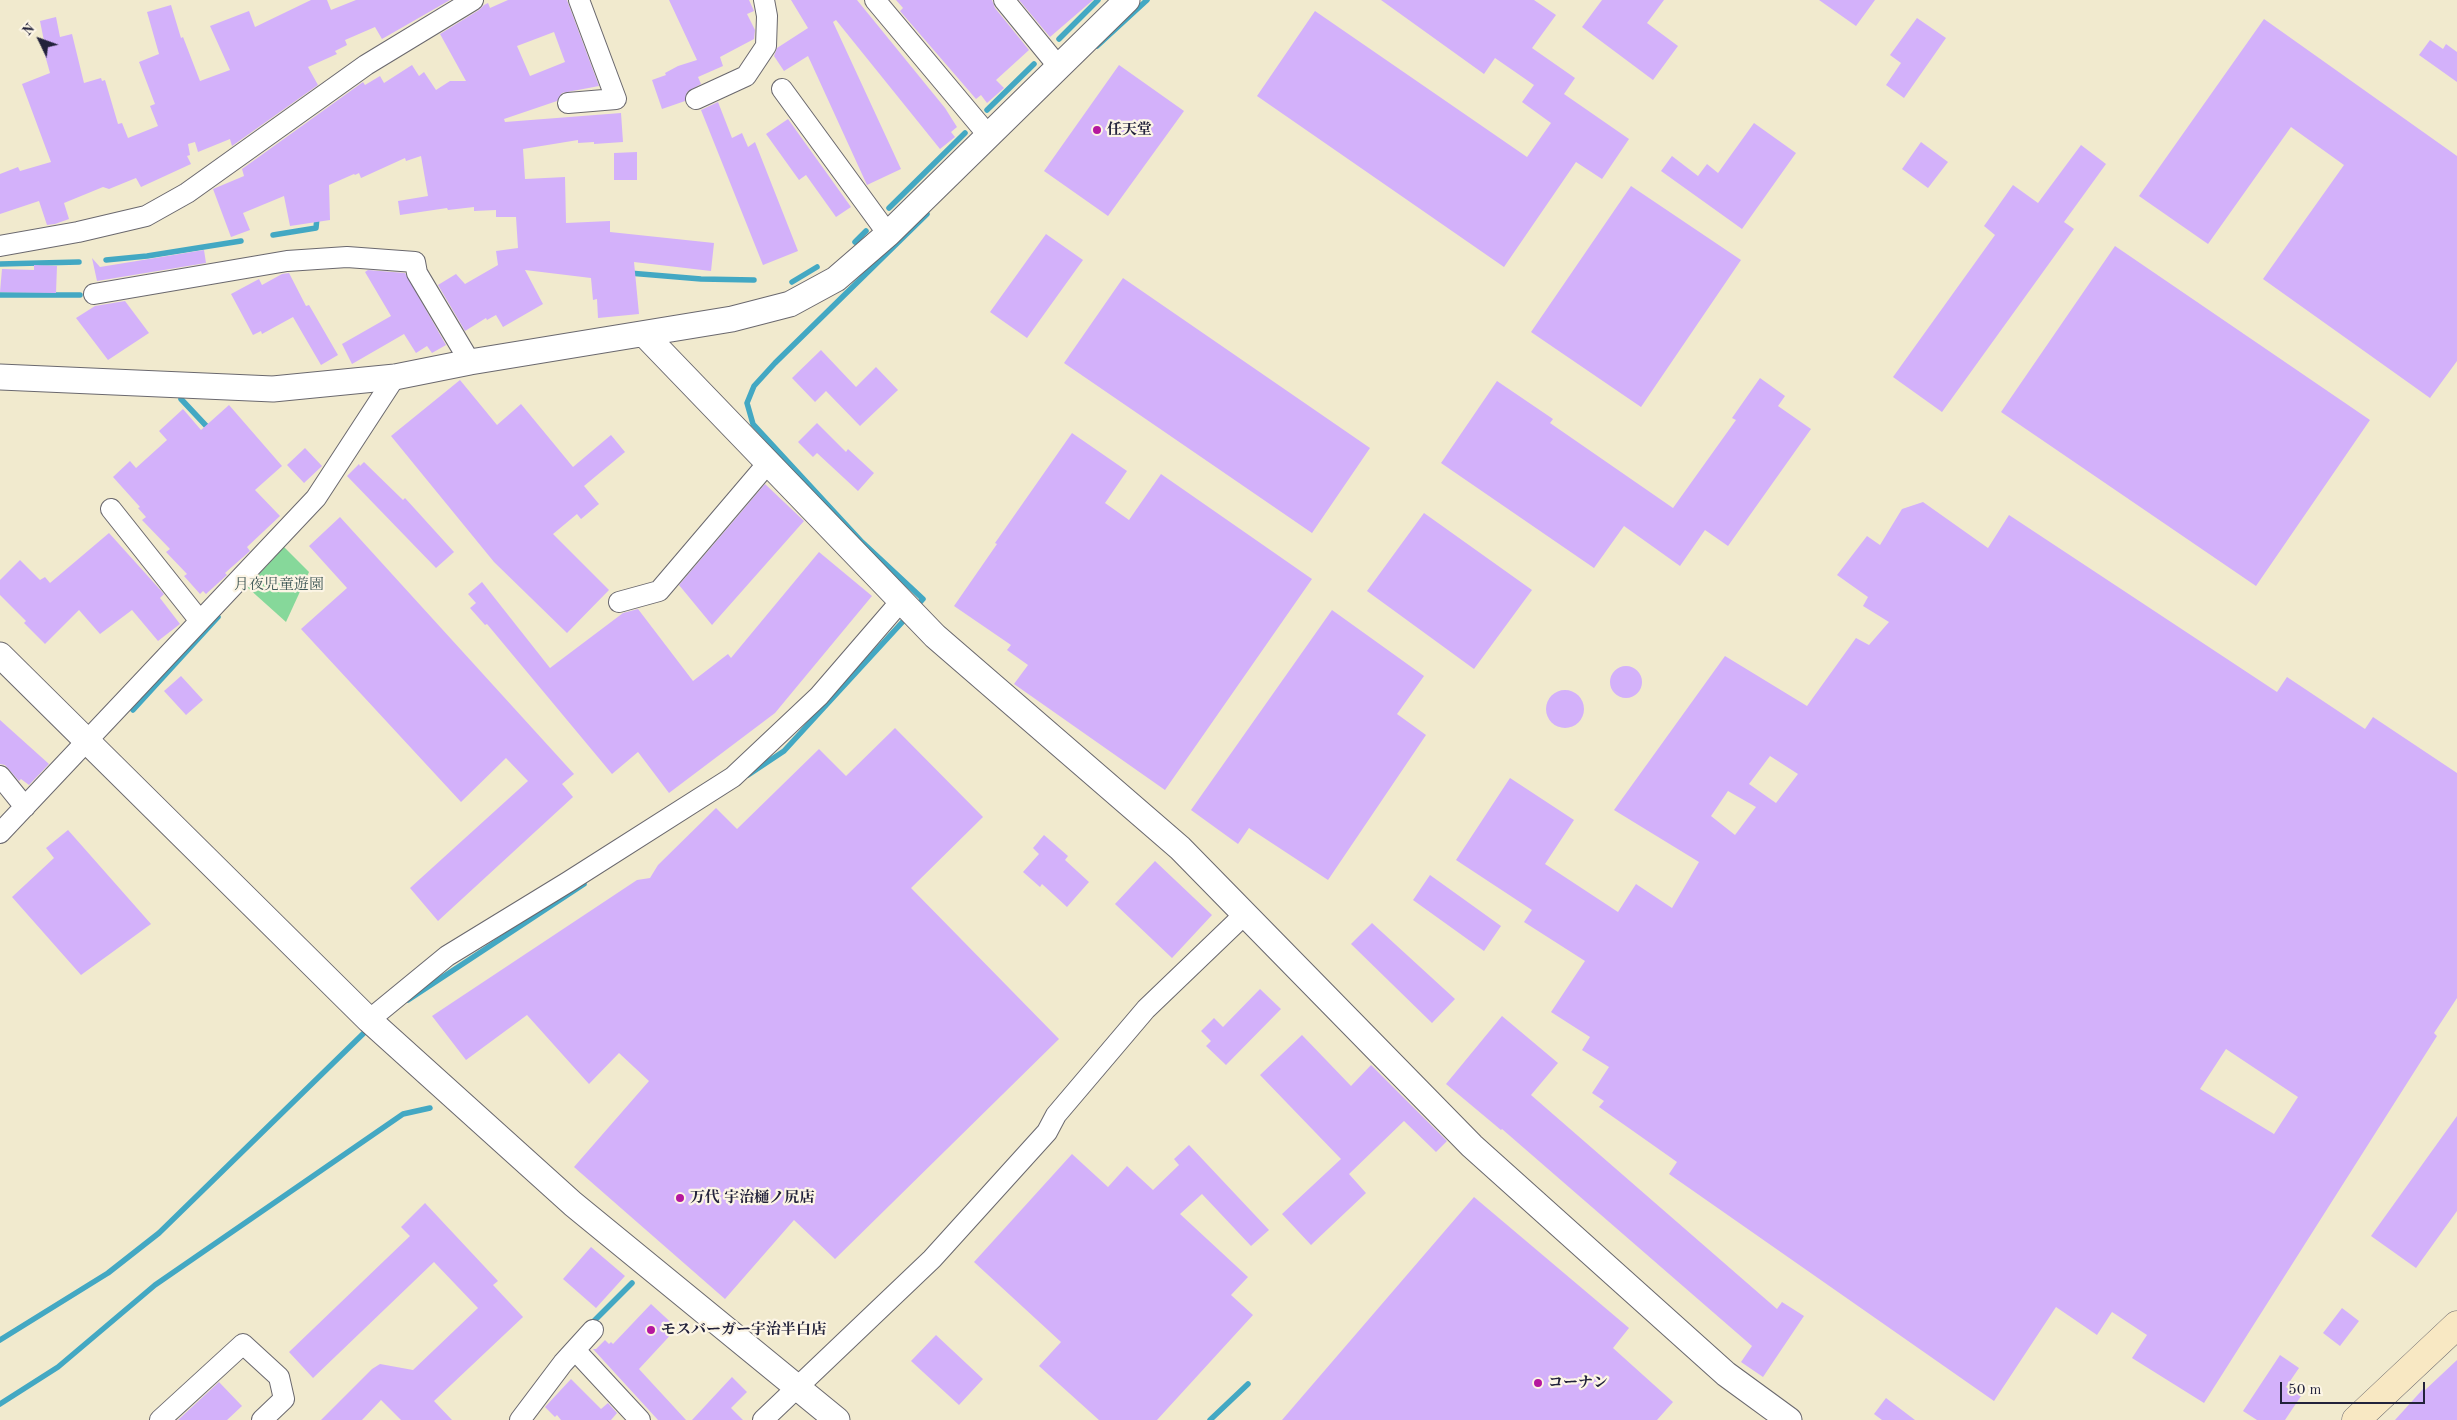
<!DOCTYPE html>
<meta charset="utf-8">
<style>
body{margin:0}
#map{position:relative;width:2457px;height:1420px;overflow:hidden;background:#f1eace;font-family:"Old Standard TT",serif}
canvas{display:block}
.north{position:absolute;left:15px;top:15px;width:50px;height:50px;-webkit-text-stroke:4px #fcf5e5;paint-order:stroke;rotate:312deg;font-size:14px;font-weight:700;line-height:20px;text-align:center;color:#22223b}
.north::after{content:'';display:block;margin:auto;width:18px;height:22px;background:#22223b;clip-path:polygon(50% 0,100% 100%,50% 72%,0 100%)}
.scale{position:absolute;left:2280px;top:1382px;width:145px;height:22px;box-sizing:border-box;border:2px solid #22223b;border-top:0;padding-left:6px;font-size:15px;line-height:18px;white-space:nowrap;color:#22223b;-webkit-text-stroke:4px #fcf5e5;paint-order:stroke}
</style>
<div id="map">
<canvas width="2457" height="1420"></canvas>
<div class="north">N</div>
<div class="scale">50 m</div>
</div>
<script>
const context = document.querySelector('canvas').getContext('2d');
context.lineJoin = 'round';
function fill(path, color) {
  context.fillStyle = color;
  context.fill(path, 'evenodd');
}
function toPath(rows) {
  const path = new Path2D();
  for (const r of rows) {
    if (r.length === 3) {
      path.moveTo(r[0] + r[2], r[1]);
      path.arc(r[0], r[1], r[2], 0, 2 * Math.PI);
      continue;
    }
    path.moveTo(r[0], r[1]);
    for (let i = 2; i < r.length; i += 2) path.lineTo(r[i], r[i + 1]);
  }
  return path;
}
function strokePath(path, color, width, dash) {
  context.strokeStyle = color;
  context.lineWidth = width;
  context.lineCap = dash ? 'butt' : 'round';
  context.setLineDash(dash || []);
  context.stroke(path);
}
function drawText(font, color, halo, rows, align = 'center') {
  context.font = font + ' "Old Standard TT","Noto Serif JP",serif';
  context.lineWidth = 4.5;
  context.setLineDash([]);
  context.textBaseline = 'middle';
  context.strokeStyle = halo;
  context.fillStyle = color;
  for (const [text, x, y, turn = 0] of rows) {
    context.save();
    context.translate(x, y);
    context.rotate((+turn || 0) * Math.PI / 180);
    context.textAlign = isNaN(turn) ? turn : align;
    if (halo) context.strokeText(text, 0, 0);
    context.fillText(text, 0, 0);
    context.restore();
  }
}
fill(toPath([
 [284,547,309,572,286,622,247,587]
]), '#86d89a');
strokePath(toPath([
 [1059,39,1098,0],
 [1097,46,1147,0],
 [987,110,1034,64],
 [889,208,965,133],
 [273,235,316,228,317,217],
 [855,242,866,231],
 [106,260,147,256,241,241],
 [0,264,79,262],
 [629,273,701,279,754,280],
 [792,282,817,267],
 [0,295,80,295],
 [181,399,211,431],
 [915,608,923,599,862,542,753,424,747,403,754,386,775,363,927,214],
 [133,710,218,617],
 [748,775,784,751,907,617],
 [408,1000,584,884],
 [591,1324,632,1283],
 [0,1340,108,1273,159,1233,368,1029],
 [0,1404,58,1367,155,1285,403,1114,430,1108],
 [1210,1420,1248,1384]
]), '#43a8c3', 5.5);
fill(toPath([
 [311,0,327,0,331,10,356,0,450,0,382,39,375,27,345,40,347,45,335,51,337,54,308,67,318,85,232,146,230,139,198,152,195,142,188,144,190,155,187,156,191,164,141,187,136,178,109,189,103,187,64,203,69,219,55,224,47,225,39,201,0,214,0,174,18,167,20,171,51,162,22,84,50,73,41,41,44,41,40,21,56,17,60,37,72,34,84,83,101,78,102,81,105,80,118,124,122,123,128,138,158,126,150,106,155,104,139,62,159,54,147,12,171,5,181,38,183,37,200,81,230,70,210,26,249,11,255,27],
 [508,0,567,0,599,86,562,93,557,101,504,119,505,122,621,113,623,142,594,144,594,142,578,143,578,140,523,149,525,179,565,177,566,223,610,221,610,232,714,243,711,271,634,262,639,314,598,318,597,299,593,300,591,278,525,270,543,304,503,327,496,315,487,320,486,318,465,331,438,285,456,274,465,284,498,265,496,251,518,248,516,217,496,217,496,210,474,211,474,207,448,210,447,208,400,215,398,201,428,196,421,156,406,161,405,158,361,178,359,173,355,175,354,174,329,185,330,220,290,226,284,196,243,213,250,230,231,237,213,189,244,176,242,169,363,82,365,85,380,76,384,83,412,65,419,76,424,72,436,90,450,81,466,81,440,34,479,10,484,5,488,3,490,8],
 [554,32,565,62,530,76,517,46],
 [669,0,749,0,754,11,747,14,755,30,754,39,720,57,723,66,698,77,701,84,687,92,685,101,662,109,652,80,666,75,665,73,678,66,697,60],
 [791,0,857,0,945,108,957,127,951,132,955,137,940,149,836,20,833,22,901,169,867,185,808,56,784,71,774,56,777,48,808,28],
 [896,0,992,0,995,8,1029,50,996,80,1004,88,987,103,981,95,976,99,900,11,903,8],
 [1019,0,1093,0,1050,37],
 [1381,0,1534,0,1556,15,1532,48,1575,78,1564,94,1629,139,1602,179,1576,162,1504,267,1257,96,1315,11,1527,157,1551,123,1522,102,1534,85,1495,58,1484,74],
 [1602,0,1664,0,1647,23,1678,46,1653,80,1582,27],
 [1819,0,1875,0,1856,26],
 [1917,18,1946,38,1904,98,1886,85,1901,63,1890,55],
 [2264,19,2457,156,2457,361,2430,398,2263,279,2344,165,2291,127,2208,244,2139,196],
 [2430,40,2443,49,2446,44,2457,52,2457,82,2419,55],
 [1119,65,1184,111,1108,216,1044,171],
 [718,102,732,138,742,133,748,147,755,142,798,251,763,265,701,110],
 [788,119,851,207,836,217,806,175,799,180,766,134],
 [1754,123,1796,153,1742,229,1661,171,1672,156,1698,176,1707,164,1718,173],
 [1921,142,1948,162,1928,188,1902,169],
 [2081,145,2106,164,2064,222,2074,229,1942,412,1893,377,1995,235,1984,226,2013,185,2038,203],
 [637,152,637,180,614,180,614,153],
 [1631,186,1741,260,1641,407,1531,332],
 [1046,234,1083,260,1027,338,990,312],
 [2115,246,2370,420,2256,586,2001,412],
 [204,250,206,263,97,281,92,258,100,267],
 [34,265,57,266,56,293,0,292,2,269,34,270],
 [368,270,405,273,446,345,432,353,427,346,416,353,404,334,352,364,342,344,391,316,365,272],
 [289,273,306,306,309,305,338,355,321,365,293,317,262,334,261,331,253,335,231,294,259,279,262,285,282,274],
 [1123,278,1370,448,1312,533,1064,363],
 [125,301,149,333,108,360,76,318,95,306],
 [821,350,856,387,876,367,898,390,860,426,826,391,815,402,792,378],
 [1760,378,1785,396,1778,406,1811,429,1728,546,1705,530,1680,566,1624,526,1594,568,1441,463,1497,381,1553,419,1550,423,1673,508,1736,420,1732,418],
 [460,380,497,425,521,404,573,467,611,435,625,452,584,486,599,504,581,519,577,514,553,534,609,590,567,633,494,562,391,436],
 [229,405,282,466,255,490,280,516,247,547,250,551,225,573,227,575,206,594,203,591,200,594,184,576,187,574,166,552,170,549,142,520,146,517,138,508,140,507,113,477,130,461,136,468,167,440,159,431,183,409,201,430],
 [817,423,846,452,848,449,874,473,858,491,817,453,813,457,798,442],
 [1072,433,1127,471,1105,503,1129,520,1161,474,1312,579,1165,790,1014,684,1028,665,1007,650,1011,645,954,606,997,544,995,543],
 [305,448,322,466,304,483,287,465],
 [364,462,403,500,405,498,454,552,436,568,347,476,359,464,360,466],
 [765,484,804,521,712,625,679,585],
 [1923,502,1988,548,2009,515,2277,692,2287,677,2365,729,2373,717,2457,773,2457,998,2434,1033,2437,1036,2204,1403,2132,1358,2147,1335,2112,1312,2097,1335,2056,1307,1994,1401,1669,1174,1677,1162,1599,1107,1604,1101,1592,1093,1609,1067,1582,1050,1590,1037,1551,1012,1585,961,1524,922,1532,910,1456,860,1510,778,1574,820,1545,864,1618,912,1636,884,1672,908,1699,862,1614,810,1725,656,1807,706,1856,638,1869,645,1889,622,1863,606,1868,597,1837,575,1867,536,1880,545,1902,509],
 [1770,756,1798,774,1776,803,1749,784],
 [1728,791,1756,807,1735,835,1711,816],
 [2226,1049,2298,1097,2274,1134,2200,1089],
 [1424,513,1532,590,1474,669,1367,591],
 [340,517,574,774,562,784,573,797,438,921,410,888,528,781,506,758,461,802,301,629,347,588,309,546],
 [109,533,164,594,160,598,180,624,158,641,132,610,100,634,79,610,45,644,24,623,26,621,0,595,0,580,20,560,40,580,45,577,50,583],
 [819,552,872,596,775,713,669,793,638,752,612,774,487,624,485,625,470,608,476,603,468,594,482,582,550,668,623,613,638,609,693,681,728,654,731,658],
 [1332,610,1424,676,1397,714,1426,735,1328,880,1249,828,1238,844,1191,810],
 [1626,682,16],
 [181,676,203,700,186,715,164,691],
 [1565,709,19],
 [0,720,49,764,29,785,21,779,19,781,5,765,0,764],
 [895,728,983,817,911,888,1059,1039,835,1259,794,1220,725,1299,574,1167,649,1081,619,1053,589,1084,527,1015,466,1060,432,1016,637,880,650,878,658,865,716,808,737,829,819,749,846,776],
 [68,830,151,924,81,975,12,897,54,858,46,848],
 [1044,835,1068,856,1065,860,1089,882,1067,907,1042,884,1040,887,1023,872,1039,854,1033,848],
 [1155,861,1212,915,1172,958,1115,904],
 [1430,875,1501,926,1484,951,1413,900],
 [1372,923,1455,999,1432,1023,1351,944],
 [1260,989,1281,1009,1226,1065,1206,1046,1211,1041,1201,1031,1214,1018,1223,1027],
 [1502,1016,1558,1063,1531,1095,1777,1309,1782,1302,1804,1316,1763,1377,1741,1362,1752,1346,1502,1129,1501,1130,1446,1084],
 [1302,1035,1351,1086,1371,1065,1447,1141,1436,1152,1404,1121,1349,1174,1366,1193,1311,1245,1282,1214,1341,1159,1260,1075],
 [2457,1116,2457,1211,2416,1268,2371,1236],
 [1189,1145,1269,1230,1251,1246,1202,1194,1180,1214,1248,1277,1231,1295,1253,1315,1157,1420,1099,1420,1039,1366,1061,1342,974,1262,1072,1154,1108,1187,1127,1166,1153,1190,1179,1165,1174,1159],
 [1474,1197,1629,1328,1613,1348,1673,1402,1657,1420,1282,1420],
 [425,1203,498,1281,493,1285,523,1317,434,1401,452,1420,401,1420,381,1400,362,1420,321,1420,372,1369,380,1364,413,1370,478,1308,434,1262,313,1378,289,1352,410,1236,401,1227],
 [591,1247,625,1276,596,1308,563,1279],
 [651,1304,677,1328,639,1369,686,1420,658,1420,593,1349,596,1349,605,1340,609,1344,611,1342,613,1344],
 [2342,1308,2359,1321,2340,1346,2323,1333],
 [936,1335,983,1379,959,1405,911,1361],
 [2280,1355,2299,1368,2286,1387,2301,1396,2285,1420,2257,1420,2243,1411],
 [2457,1360,2457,1420,2395,1420,2423,1389,2424,1391],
 [732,1377,747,1392,731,1408,743,1420,692,1420],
 [571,1379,601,1409,608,1403,617,1413,611,1420,561,1420,557,1415,555,1417,545,1407],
 [219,1382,242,1406,227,1420,178,1420],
 [1886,1398,1915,1420,1882,1420,1874,1414]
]), '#d3b1fa');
const minor = toPath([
 [875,0,988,135],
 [1004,0,1058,66],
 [782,89,888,234],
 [696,99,746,76,766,46,767,16,764,0],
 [568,103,616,99,579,0],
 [0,246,78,232,146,216,187,193,366,65,473,0],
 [94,294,287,261,347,257,415,262,417,273,470,362],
 [111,509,200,621],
 [619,602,659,591,768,463],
 [0,776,25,807],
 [0,833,316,498,395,377],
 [369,1020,447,956,568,882,733,777,819,696,901,601],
 [575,1350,640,1420],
 [160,1420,243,1344,279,1377,284,1399,262,1420],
 [520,1420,563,1363,593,1330],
 [763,1420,932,1259,1047,1132,1056,1115,1146,1009,1245,914]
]);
const tertiary = toPath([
 [644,334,935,636,1180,848,1472,1146,1726,1374,1789,1420],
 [0,377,273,389,395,377,470,362,732,319,790,304,836,279,888,234,1127,0],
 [0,655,369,1020,573,1204,837,1420]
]);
const secondary = toPath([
 [2356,1420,2457,1325]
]);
strokePath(minor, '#6a686e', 22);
strokePath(tertiary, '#6a686e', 27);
strokePath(secondary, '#6a686e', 29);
strokePath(minor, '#fff', 20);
strokePath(tertiary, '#fff', 25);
strokePath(secondary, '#f8e8c3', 28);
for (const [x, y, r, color] of [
 [1097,130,5,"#b5179e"],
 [680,1198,5,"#b5179e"],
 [651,1330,5,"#b5179e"],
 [1538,1383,5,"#b5179e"]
]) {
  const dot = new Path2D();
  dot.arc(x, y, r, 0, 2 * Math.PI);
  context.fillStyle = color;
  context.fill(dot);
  strokePath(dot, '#fcf5e5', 2);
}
drawText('bold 15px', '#22223b', '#fcf5e5', [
 ["任天堂",1107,130],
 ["万代 宇治樋ノ尻店",690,1198],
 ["モスバーガー宇治半白店",661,1330],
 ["コーナン",1548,1383]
], 'left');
drawText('15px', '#405958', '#fcf5e5', [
 ["月夜児童遊園",279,585]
]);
</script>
